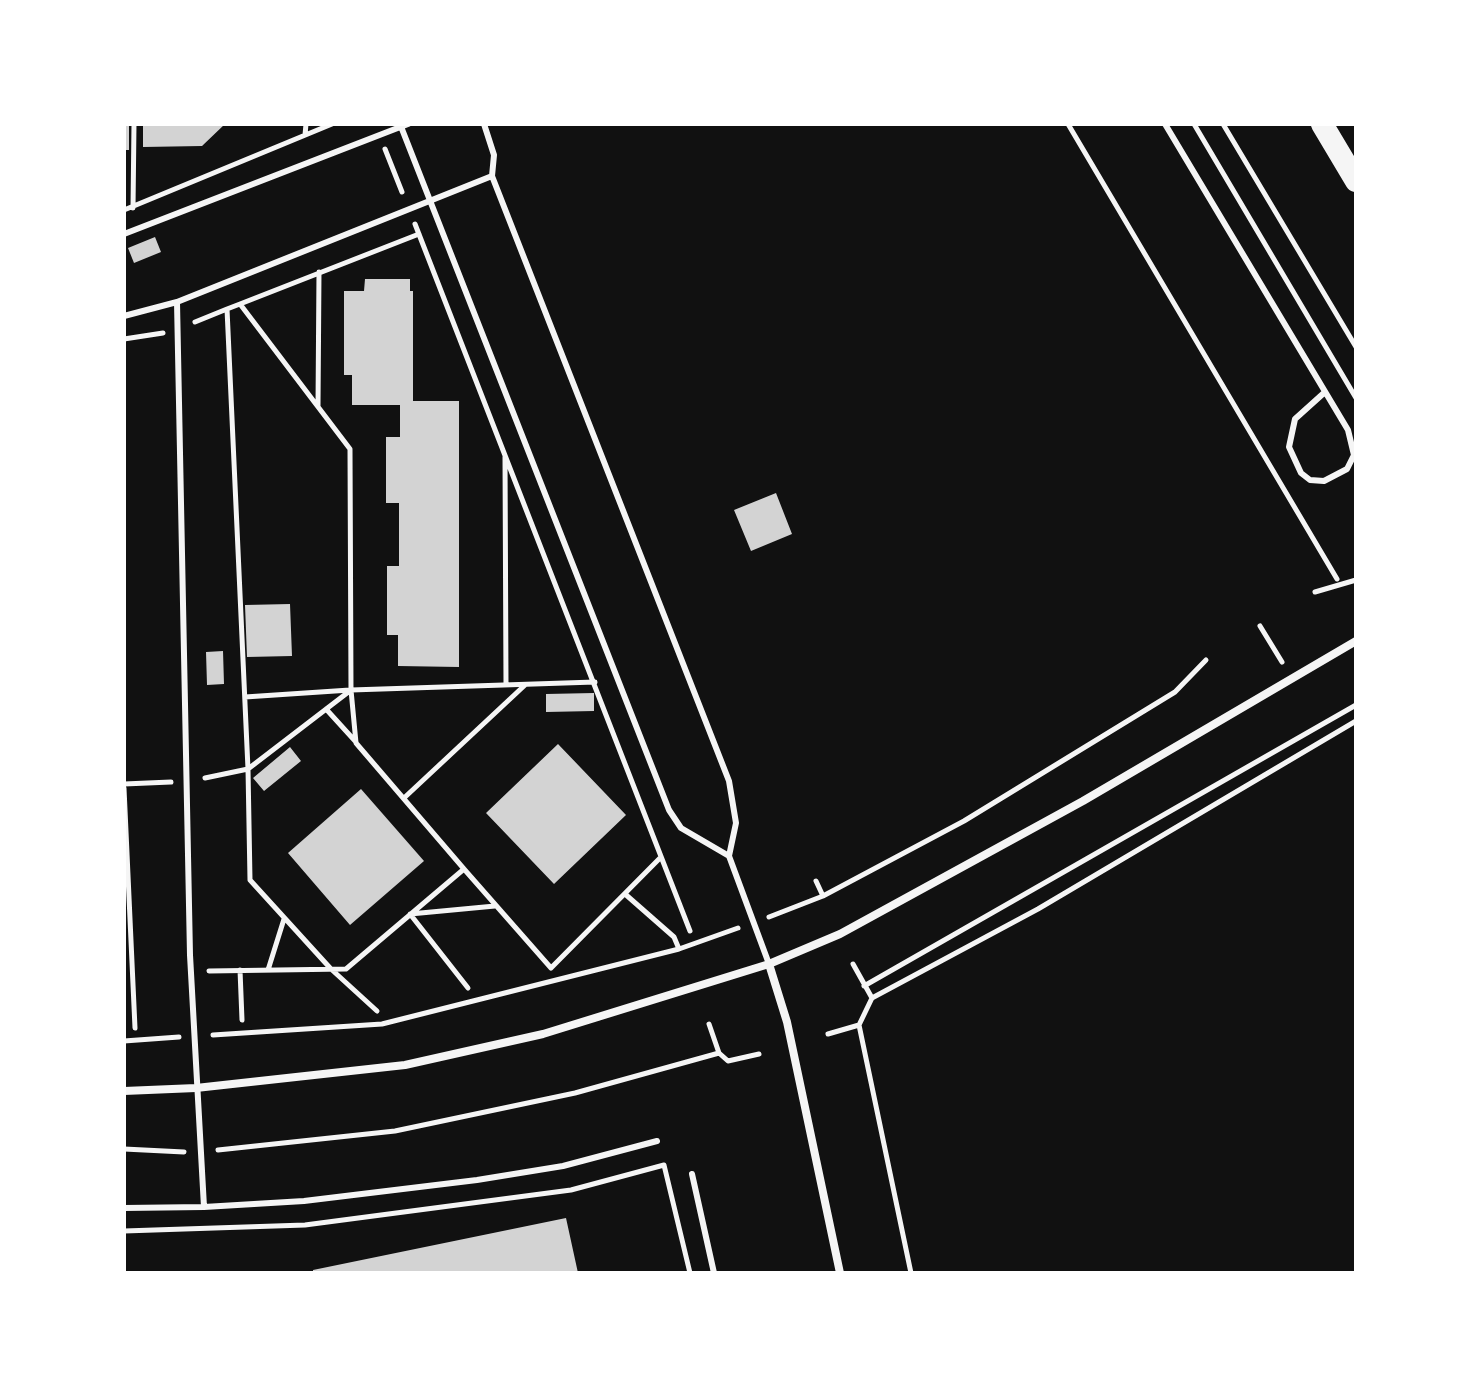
<!DOCTYPE html>
<style>
body{margin:0}
#map{position:relative;width:1480px;height:1397px;overflow:hidden;background:#111;font-family:"Noto Sans",sans-serif}
canvas{display:block}
.frame{position:absolute;inset:0;border:126px solid #fff;pointer-events:none}
</style>
<div id="map">
<canvas width="1480" height="1397"></canvas>
<div class="frame"></div>
</div>
<script>
const context = document.querySelector('canvas').getContext('2d');
context.lineJoin = 'round';
function fill(path, color) {
  context.fillStyle = color;
  context.fill(path, 'evenodd');
}
function toPath(rows) {
  const path = new Path2D();
  for (const r of rows) {
    path.moveTo(r[0], r[1]);
    for (let i = 2; i < r.length; i += 2) path.lineTo(r[i], r[i + 1]);
  }
  return path;
}
function strokePath(path, color, width, dash) {
  context.strokeStyle = color;
  context.lineWidth = width;
  context.lineCap = dash ? 'butt' : 'round';
  context.setLineDash(dash || []);
  context.stroke(path);
}
fill(toPath([
 [124,124,129,124,129,150,124,150],
 [143,124,225,124,202,146,143,147],
 [155,237,161,252,134,263,128,248],
 [365,279,410,279,410,291,413,291,413,401,459,401,459,667,398,666,398,635,387,635,387,566,399,566,399,503,386,503,386,437,400,437,400,405,352,405,352,375,344,375,344,291,364,291],
 [776,493,792,534,751,551,734,510],
 [290,604,292,656,247,657,245,605],
 [223,651,224,684,207,685,206,652],
 [594,693,594,711,546,712,546,694],
 [558,744,626,815,554,884,486,813],
 [290,747,301,761,264,791,253,778],
 [361,789,424,861,350,925,288,853],
 [566,1218,578,1273,313,1273,313,1270]
]), '#d3d3d3');
strokePath(toPath([
 [1068,124,1337,579],
 [1194,124,1356,398],
 [1223,124,1356,347],
 [305,135,306,124],
 [385,149,402,192],
 [133,208,134,124],
 [124,210,332,124],
 [415,224,690,931],
 [419,234,240,304,350,449,351,690,356,743,464,869],
 [240,304,227,309,248,769,351,690,595,682],
 [195,322,227,309],
 [124,339,163,333],
 [318,406,319,272],
 [505,457,506,685],
 [1315,592,1356,580],
 [1260,626,1282,662],
 [245,697,350,690],
 [326,709,356,742],
 [205,778,248,769,250,880,331,969,377,1011],
 [124,784,171,782],
 [124,788,135,1028],
 [404,798,525,685],
 [816,881,823,896],
 [625,894,674,937,679,949],
 [769,917,823,896,964,821,1175,692,1206,660],
 [853,964,872,998],
 [240,970,242,1020],
 [268,970,284,919],
 [209,971,346,969,464,869,551,968,661,857],
 [864,986,1356,705],
 [468,988,410,914,495,906],
 [709,1024,719,1053,728,1061,759,1054],
 [828,1034,859,1025],
 [213,1035,382,1024,679,949,738,928],
 [124,1041,179,1037],
 [124,1149,184,1152],
 [218,1150,395,1131,575,1093,719,1053],
 [124,1231,305,1225,571,1190,664,1165,690,1273],
 [911,1273,859,1025,872,998,1038,909,1356,721]
]), '#f5f5f5', 5);
strokePath(toPath([
 [400,124,669,810,681,828,729,856],
 [484,124,494,155,492,176],
 [1165,124,1348,430,1354,455,1347,469,1324,481,1310,480,1301,473,1289,447,1295,419,1325,392],
 [124,234,408,124],
 [124,316,177,302],
 [692,1174,714,1273],
 [204,1207,304,1201,477,1180,563,1166,657,1141],
 [124,1208,204,1207,190,955,177,302,492,176,729,781,736,823,729,856,769,964]
]), '#f5f5f5', 6);
strokePath(toPath([
 [769,964,787,1022,840,1273],
 [124,1091,196,1088,405,1065,543,1034,769,964,840,934,1083,801,1356,641]
]), '#f5f5f5', 8);
strokePath(toPath([
 [1322,124,1356,181]
]), '#f5f5f5', 22);
</script>
